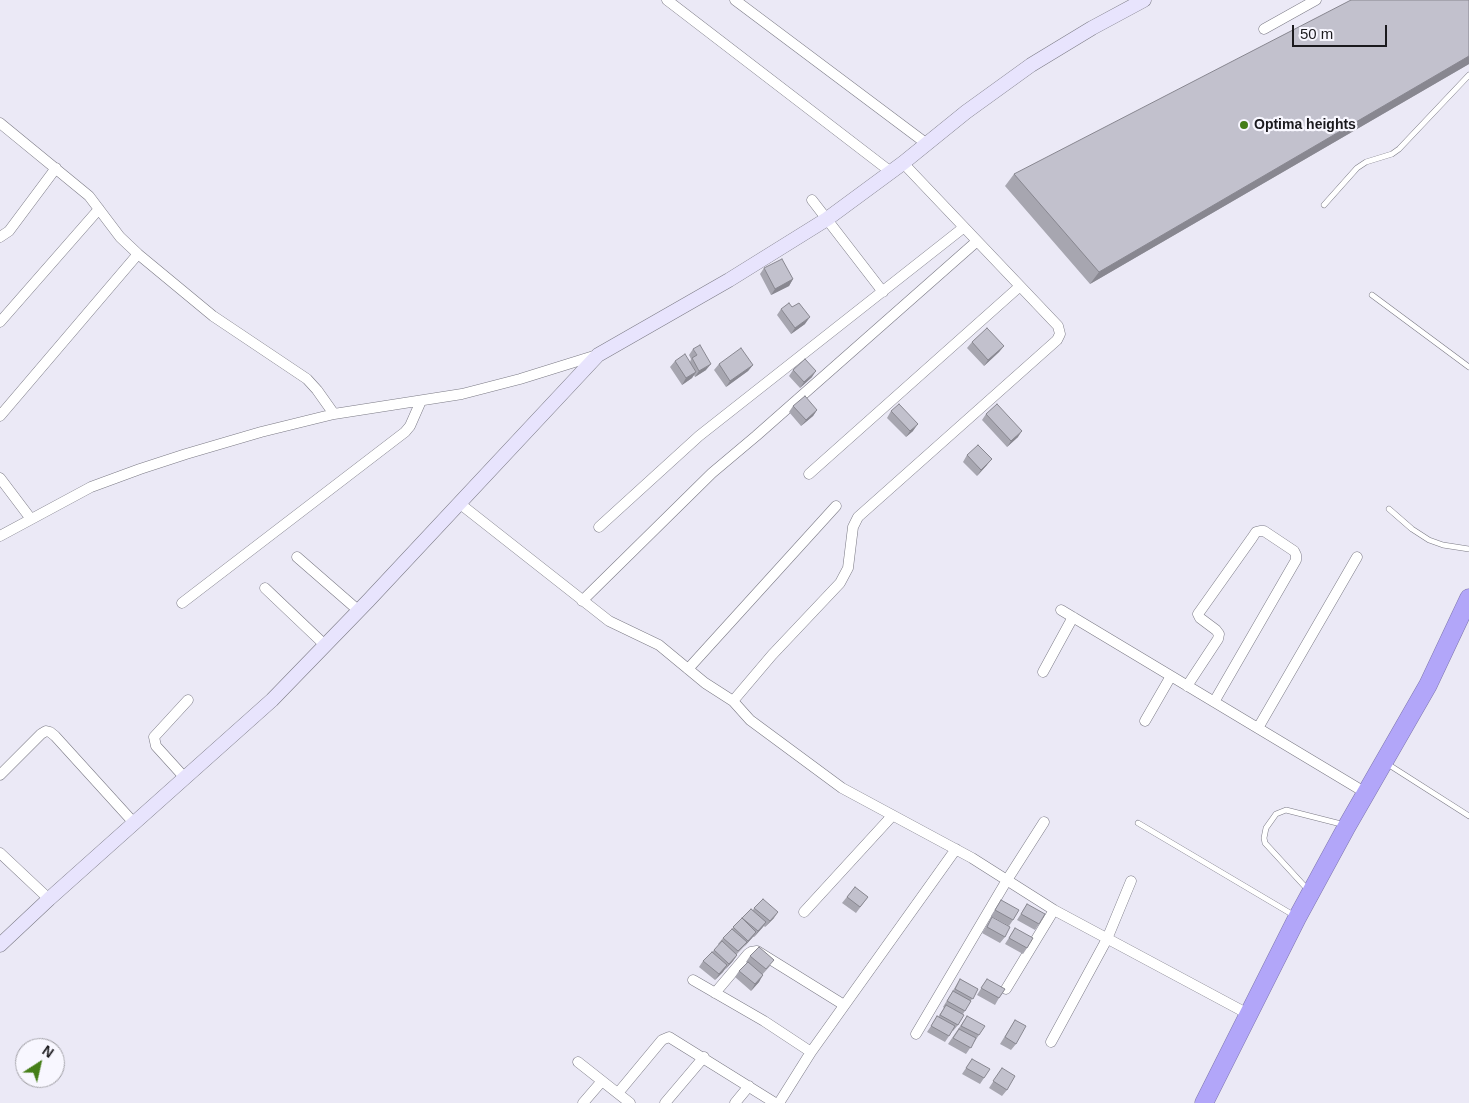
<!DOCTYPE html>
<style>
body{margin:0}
#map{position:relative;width:1469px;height:1103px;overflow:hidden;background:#ebe9f6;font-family:Arial,sans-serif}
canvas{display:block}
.north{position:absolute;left:15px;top:1038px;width:50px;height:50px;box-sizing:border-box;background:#f8f7ff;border:1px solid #a09fa5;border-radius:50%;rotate:35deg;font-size:14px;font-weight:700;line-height:20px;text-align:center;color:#1b1a1e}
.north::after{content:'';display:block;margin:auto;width:18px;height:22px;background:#457e18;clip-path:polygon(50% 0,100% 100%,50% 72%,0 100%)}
.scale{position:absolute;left:1292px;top:25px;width:95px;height:22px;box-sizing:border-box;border:2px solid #1b1a1e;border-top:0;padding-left:6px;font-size:15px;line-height:18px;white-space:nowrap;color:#1b1a1e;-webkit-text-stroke:4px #f8f7ff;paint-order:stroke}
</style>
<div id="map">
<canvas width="1469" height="1103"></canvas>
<div class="north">N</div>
<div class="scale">50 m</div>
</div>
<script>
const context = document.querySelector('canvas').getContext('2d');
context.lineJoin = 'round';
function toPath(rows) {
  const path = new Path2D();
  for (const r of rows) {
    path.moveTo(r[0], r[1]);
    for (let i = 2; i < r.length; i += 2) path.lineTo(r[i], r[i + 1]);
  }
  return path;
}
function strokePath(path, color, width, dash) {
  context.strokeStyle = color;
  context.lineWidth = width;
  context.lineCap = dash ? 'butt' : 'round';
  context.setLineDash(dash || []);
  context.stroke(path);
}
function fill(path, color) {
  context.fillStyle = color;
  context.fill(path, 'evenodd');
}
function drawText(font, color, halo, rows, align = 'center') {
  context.font = font + ' Arial,sans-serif';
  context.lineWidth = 4.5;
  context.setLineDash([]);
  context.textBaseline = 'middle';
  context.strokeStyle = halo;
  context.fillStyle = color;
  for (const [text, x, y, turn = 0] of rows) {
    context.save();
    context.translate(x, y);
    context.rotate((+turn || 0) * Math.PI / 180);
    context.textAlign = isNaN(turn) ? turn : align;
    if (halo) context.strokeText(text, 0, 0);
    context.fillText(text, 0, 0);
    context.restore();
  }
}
const lane = toPath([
 [1324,205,1357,168,1366,162,1392,154,1399,149,1469,75],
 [1372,295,1469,367],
 [1389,509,1412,529,1429,540,1443,545,1469,549],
 [1386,763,1469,816],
 [1138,823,1295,916],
 [1309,891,1265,843,1264,838,1266,828,1276,814,1286,810,1345,825]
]);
const street = toPath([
 [667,0,891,172],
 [735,0,927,144],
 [1264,29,1316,0],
 [0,123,89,196,120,237,138,254,213,316,307,379,317,390,334,414],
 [812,200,883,292],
 [0,237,9,231,56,168],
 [0,322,99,209],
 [0,416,138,254],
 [809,474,1019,287],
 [0,478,31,519],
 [459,503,609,621,659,645,705,683,733,701,750,720,842,788,972,858,1054,910,1250,1015],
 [599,527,699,436,963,228],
 [0,536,91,487,140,469,186,454,261,432,334,414,462,394,520,379,597,355],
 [297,557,359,611],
 [265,588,325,645],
 [582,601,712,473,756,436,976,242],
 [182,603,405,432,410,426,421,401],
 [1061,610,1366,793],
 [688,669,836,506],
 [1043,672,1073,617],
 [1187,686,1218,639,1219,634,1216,630,1200,618,1198,614,1252,538,1256,532,1260,531,1264,531,1294,551,1296,555,1296,560,1214,702],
 [733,701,772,655,840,583,848,568,853,527,858,517,1057,340,1060,334,1058,326,903,163],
 [1145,721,1171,676],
 [1258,728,1357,557],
 [0,775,41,734,46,731,50,732,55,736,134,823],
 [185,778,156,746,154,737,188,700],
 [0,853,49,899],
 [804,912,892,816],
 [693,980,764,1021,811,1052],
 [1006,989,1054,910],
 [715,993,748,954,751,952,757,951,844,1005],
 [916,1034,1007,880,1044,822],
 [1051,1042,1107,939,1131,881],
 [578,1062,630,1103],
 [618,1093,662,1040,669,1037,775,1103],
 [583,1103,602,1081],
 [665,1103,704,1057],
 [735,1103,749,1086],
 [779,1103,811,1052,956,849]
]);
const secondary = toPath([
 [0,945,49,899,272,700,368,601,598,355,729,280,827,219,903,163,966,112,1031,65,1092,28,1144,0]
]);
const highway = toPath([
 [1204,1103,1297,918,1347,826,1428,685,1469,598]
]);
strokePath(lane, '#7b7a85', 6);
strokePath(street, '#7b7a85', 11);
strokePath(secondary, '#7b7a85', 15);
strokePath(highway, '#7d75ac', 19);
strokePath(lane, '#fff', 5);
strokePath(street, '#fff', 10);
strokePath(secondary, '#e8e4fd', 14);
strokePath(highway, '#b2a6f9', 18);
fill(toPath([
 [1469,0,1469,64,1090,284,1005,186,1014,174],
 [764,268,793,279,789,286,771,295,760,274],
 [781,309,805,324,791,334,777,315],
 [972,342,1004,346,999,352,984,366,967,348],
 [693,349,706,370,695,377,694,375,692,378,682,385,670,367,675,361,690,362,691,359,689,355],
 [719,364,753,365,748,371,726,387,714,370],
 [793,370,812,377,800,388,789,376],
 [793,406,817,410,813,416,801,426,789,412],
 [891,411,913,431,906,437,887,418],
 [986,414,1018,437,1007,447,982,420],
 [967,455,987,465,977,476,963,462],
 [855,887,868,897,856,913,842,903],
 [1001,900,1013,920,1009,926,991,916],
 [1027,904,1039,924,1035,930,1017,920],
 [754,908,774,918,765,927,764,926,754,937,753,937,737,954,737,955,733,961,715,980,699,967,703,961,719,945,718,944,723,938,751,909,753,910],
 [992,917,1005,937,1000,943,982,933],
 [1015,928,1027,948,1023,954,1005,944],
 [750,956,770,966,762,975,759,982,751,991,735,977,739,971,747,963,746,962],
 [960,979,978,989,963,1014,958,1025,953,1031,953,1030,945,1042,927,1032,933,1023,937,1016,938,1017,944,1008,943,1007],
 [987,979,999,998,995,1005,977,995],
 [967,1016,979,1035,966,1054,948,1044],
 [1015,1020,1016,1044,1011,1050,1000,1044],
 [972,1059,984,1078,980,1084,962,1074],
 [1002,1068,1007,1090,1002,1096,989,1088]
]), '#a7a6b0');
fill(toPath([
 [1469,56,1469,64,1090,284,1099,272],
 [793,279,789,286,771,295,775,289],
 [810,317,805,324,791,334,795,328],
 [1004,346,999,352,984,366,988,360],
 [711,364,706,370,695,377,699,371],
 [753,365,748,371,726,387,730,381],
 [816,371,812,377,800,388,804,382],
 [696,372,692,378,682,385,686,378],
 [817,410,813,416,801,426,806,420],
 [918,424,913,431,906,437,910,431],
 [1022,431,1018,437,1007,447,1011,441],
 [992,459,987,465,977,476,981,470],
 [778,912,774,918,765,927,770,921],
 [766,922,762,928,754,937,758,931],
 [756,932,752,938,744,947,748,941],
 [737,955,733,961,725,970,729,964],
 [727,965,723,972,715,980,719,974],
 [763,975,759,982,751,991,755,984]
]), '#888790');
const building = toPath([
 [1351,0,1469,0,1469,56,1099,272,1014,174,1351,0],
 [782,259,793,279,775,289,764,268,782,259],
 [789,303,792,307,799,303,810,317,795,328,781,309,789,303],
 [987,328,1004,346,988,360,972,342,987,328],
 [700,345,711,364,699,371,692,358,697,355,693,349,700,345],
 [741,348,753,365,730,381,719,364,741,348],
 [685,354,696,372,686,378,675,361,685,354],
 [805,359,816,371,804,382,793,370,805,359],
 [805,396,817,410,806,420,793,406,805,396],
 [899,404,918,424,910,431,891,411,899,404],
 [997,404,1022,431,1011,441,986,414,997,404],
 [978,445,992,459,981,470,967,455,978,445],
 [855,887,868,897,860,907,847,897,855,887],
 [763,899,778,912,770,921,754,908,763,899],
 [1001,900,1019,910,1013,920,995,910,1001,900],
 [1027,904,1045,914,1039,924,1021,914,1027,904],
 [751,909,766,922,758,931,742,918,751,909],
 [992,917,1010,927,1005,937,987,927,992,917],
 [742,918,756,932,748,941,733,927,742,918],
 [1015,928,1033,938,1027,948,1009,938,1015,928],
 [732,929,747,942,738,951,723,938,732,929],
 [722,941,737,955,729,964,714,950,722,941],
 [759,947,774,960,766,969,750,956,759,947],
 [712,952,727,965,719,974,703,961,712,952],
 [748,962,763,975,755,984,739,971,748,962],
 [960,979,978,989,973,999,955,989,960,979],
 [987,979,1005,989,999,998,981,988,987,979],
 [953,991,971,1001,965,1011,947,1001,953,991],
 [946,1005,964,1015,958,1025,940,1015,946,1005],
 [937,1016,955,1026,949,1036,931,1026,937,1016],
 [967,1016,985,1026,979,1035,961,1026,967,1016],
 [1015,1020,1026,1026,1016,1044,1005,1037,1015,1020],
 [959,1029,976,1038,971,1048,953,1038,959,1029],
 [972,1059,990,1069,984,1078,966,1068,972,1059],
 [1002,1068,1015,1076,1007,1090,993,1081,1002,1068]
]);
fill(building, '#c2c1cd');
strokePath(building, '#888790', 1);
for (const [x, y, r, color] of [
 [1244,125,5,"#457e18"]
]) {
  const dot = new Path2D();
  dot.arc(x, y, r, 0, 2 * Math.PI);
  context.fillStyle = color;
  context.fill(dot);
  strokePath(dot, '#f8f7ff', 2);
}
drawText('bold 14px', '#1b1a1e', '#f8f7ff', [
 ["Optima heights",1254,125]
], 'left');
</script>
